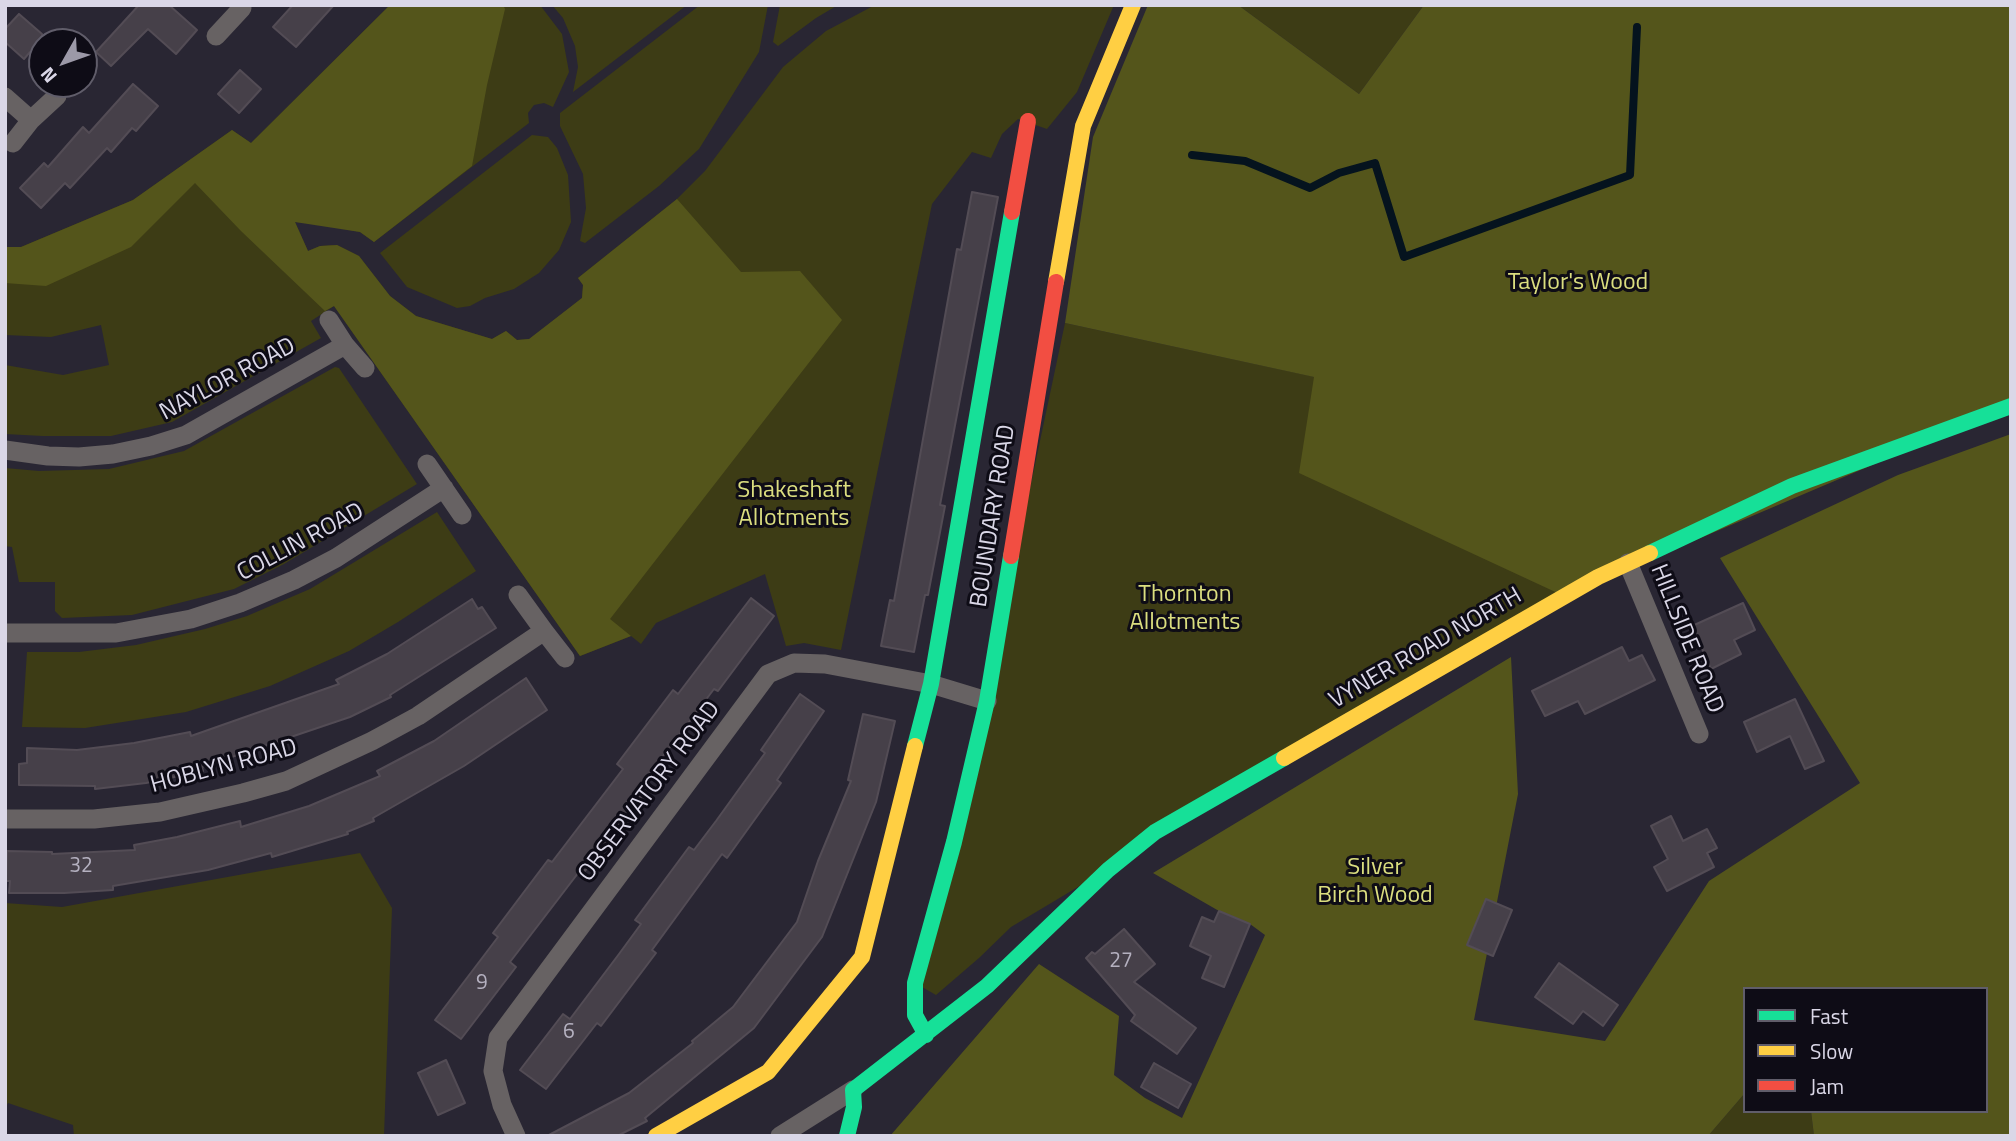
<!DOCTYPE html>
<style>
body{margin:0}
#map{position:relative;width:2016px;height:1141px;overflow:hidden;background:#292633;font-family:"Titillium Web",sans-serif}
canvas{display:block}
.frame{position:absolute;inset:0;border:7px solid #dad7e7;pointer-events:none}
.legend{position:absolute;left:1743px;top:987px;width:245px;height:126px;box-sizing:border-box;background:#0e0c16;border:2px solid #605d6a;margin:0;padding:9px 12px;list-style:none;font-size:21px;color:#dad7e7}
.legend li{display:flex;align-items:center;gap:14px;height:35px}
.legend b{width:35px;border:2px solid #605d6a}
.north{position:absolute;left:28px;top:28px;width:70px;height:70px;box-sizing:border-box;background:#0e0c16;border:2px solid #605d6a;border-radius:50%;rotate:230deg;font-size:19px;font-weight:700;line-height:28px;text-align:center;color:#dad7e7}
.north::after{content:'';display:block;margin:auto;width:24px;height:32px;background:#9c99a8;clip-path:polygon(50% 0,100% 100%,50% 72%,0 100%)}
</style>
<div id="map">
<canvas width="2016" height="1141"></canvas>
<div class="frame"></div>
<ul class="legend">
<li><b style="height:9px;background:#16e098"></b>Fast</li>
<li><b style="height:9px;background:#ffcf43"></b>Slow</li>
<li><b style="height:9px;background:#f24e42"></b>Jam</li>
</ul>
<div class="north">N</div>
</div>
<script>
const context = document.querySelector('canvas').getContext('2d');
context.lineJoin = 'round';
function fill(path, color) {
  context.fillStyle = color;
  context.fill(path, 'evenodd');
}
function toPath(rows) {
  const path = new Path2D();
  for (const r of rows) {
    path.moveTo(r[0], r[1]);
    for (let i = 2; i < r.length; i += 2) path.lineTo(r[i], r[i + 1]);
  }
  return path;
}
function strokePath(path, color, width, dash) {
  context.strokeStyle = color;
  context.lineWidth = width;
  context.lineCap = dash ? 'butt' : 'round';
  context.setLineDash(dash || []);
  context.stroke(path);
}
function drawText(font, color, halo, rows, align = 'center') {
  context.font = font + ' "Titillium Web",sans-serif';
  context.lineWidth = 6;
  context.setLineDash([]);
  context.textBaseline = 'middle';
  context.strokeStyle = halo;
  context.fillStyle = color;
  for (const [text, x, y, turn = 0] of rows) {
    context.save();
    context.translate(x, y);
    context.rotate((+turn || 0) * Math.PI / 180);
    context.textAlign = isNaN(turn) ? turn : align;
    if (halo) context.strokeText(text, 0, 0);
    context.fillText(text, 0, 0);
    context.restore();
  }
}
fill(toPath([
 [390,5,540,5,562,34,569,72,553,107,544,103,534,105,528,113,529,123,374,242,360,232,324,225,295,222,308,251,320,246,337,245,359,256,390,296,416,316,492,339,506,331,517,340,530,339,582,298,583,285,578,278,677,199,705,171,783,67,826,31,875,5,1114,5,1077,92,1047,129,1018,119,1002,134,991,158,972,152,932,204,841,650,804,643,786,646,765,574,656,623,641,644,631,636,580,656,334,306,311,321,321,338,172,422,111,436,43,436,5,434,5,365,63,375,109,365,101,325,51,337,5,335,5,247,21,247,133,200,232,130,251,143],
 [552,5,687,5,573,92,578,67,575,46,563,18],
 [700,5,768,5,759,52,699,149,659,186,585,243,580,241,586,208,583,174,560,126,560,113],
 [780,5,838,5,816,18,778,46,773,42],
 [1238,5,1424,5,1359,94],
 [532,135,548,137,557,148,568,175,571,222,559,250,539,273,514,289,485,298,470,306,457,308,407,287,380,253],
 [1065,323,1315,377,1564,596,1011,927,979,958,936,995,915,983,1026,507],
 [335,367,339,368,417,484,284,564,234,589,132,615,62,618,55,611,55,582,19,582,12,547,5,546,5,468,39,471,109,469,184,451],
 [437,512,476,571,398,622,349,651,270,686,186,712,85,728,22,727,27,652,79,652,136,645,205,629,247,616,310,589],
 [360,853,392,908,384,1136,74,1136,73,1125,8,1103,5,1109,5,903,62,907],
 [1745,1093,1745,1111,1811,1111,1814,1136,1708,1136]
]), '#3d3c15');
fill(toPath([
 [390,5,503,5,505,9,487,85,472,166,374,242,360,232,295,222,308,251,320,246,337,245,359,256,390,296,416,316,492,339,506,331,517,340,529,339,582,298,583,285,578,278,677,199,741,272,800,271,842,320,610,619,631,636,580,656,334,306,325,311,241,231,195,183,131,247,46,286,5,283,5,247,21,247,133,200,232,130,251,143],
 [1148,5,1238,5,1359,94,1424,5,2011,5,2011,406,1564,596,1299,473,1314,377,1065,323,1093,137],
 [2011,434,2011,1136,1814,1136,1811,1111,1986,1111,1986,989,1745,989,1745,1093,1708,1136,890,1136,1039,964,1119,1016,1114,1075,1145,1098,1182,1118,1265,935,1250,924,1219,911,1153,873,1511,657,1518,794,1474,1020,1605,1041,1709,881,1860,783,1720,558,1898,475]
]), '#54551b');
strokePath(toPath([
 [1192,155,1245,161,1310,188,1339,173,1375,163,1404,257,1630,175,1637,27]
]), '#05131e', 8);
const building = toPath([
 [139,5,169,5,197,30,176,54,148,29,111,66,96,52,139,5],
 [293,5,334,5,296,47,273,27,293,5],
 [19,14,42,34,42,63,30,52,24,59,5,42,5,29,19,14],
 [240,70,261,89,239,113,218,94,240,70],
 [133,84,158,106,136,131,132,128,111,152,107,148,70,188,65,183,41,208,20,188,44,163,48,167,83,127,89,133,133,84],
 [972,192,998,197,940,505,945,506,928,595,925,595,914,652,881,646,890,600,894,601,957,249,961,250,972,192],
 [751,598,774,616,718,691,714,689,635,793,641,798,585,871,582,868,510,962,516,967,461,1039,435,1020,498,937,493,933,548,860,552,862,623,769,617,764,673,690,678,694,751,598],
 [472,599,478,609,482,607,496,628,390,695,391,697,350,717,202,767,203,771,146,783,95,789,95,786,19,785,19,764,27,763,27,748,77,750,134,743,190,732,191,736,339,684,336,680,387,654,472,599],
 [1743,603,1755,630,1734,640,1741,654,1711,669,1692,626,1743,603],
 [1622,647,1629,661,1642,655,1655,680,1585,714,1578,701,1545,716,1532,691,1622,647],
 [526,678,547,710,464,766,373,818,374,821,347,832,348,834,272,857,271,853,208,870,113,886,113,890,64,893,9,893,10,881,6,881,7,851,52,852,52,854,135,850,134,845,177,837,240,821,241,827,309,806,380,776,377,771,434,741,526,678],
 [800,694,824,711,777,780,781,783,727,858,722,854,652,950,656,953,601,1026,597,1023,546,1089,520,1070,563,1014,570,1019,619,954,641,924,635,920,689,847,694,850,716,821,765,753,761,750,800,694],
 [1795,699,1824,761,1805,769,1790,736,1757,752,1744,722,1795,699],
 [863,714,895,721,876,802,822,937,801,965,754,1028,645,1118,647,1121,617,1136,547,1136,629,1093,693,1043,692,1041,733,1007,797,922,818,861,851,781,848,780,863,714],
 [1671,816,1683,841,1707,829,1717,848,1707,853,1714,867,1667,891,1654,867,1668,859,1651,826,1671,816],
 [1486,899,1512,910,1493,956,1467,945,1486,899],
 [1219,911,1250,924,1224,987,1202,978,1211,956,1190,946,1202,917,1214,922,1219,911],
 [1124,929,1155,964,1134,982,1196,1028,1177,1054,1131,1021,1135,1015,1086,958,1092,952,1095,954,1124,929],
 [1559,963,1618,1005,1603,1026,1583,1011,1573,1024,1535,997,1559,963],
 [446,1060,465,1103,438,1115,418,1073,446,1060],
 [1154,1063,1191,1084,1178,1108,1141,1087,1154,1063]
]);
fill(building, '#464049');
strokePath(building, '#534c55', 2);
strokePath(toPath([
 [216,36,242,8],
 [5,97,31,120,13,143],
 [31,120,57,96],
 [329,320,345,345,365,368],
 [5,450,48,456,79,457,113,454,151,446,186,435,345,345],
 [427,464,462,515],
 [1628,563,1699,734],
 [518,595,544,631],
 [5,633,116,633,191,619,240,603,294,580,336,558,444,488],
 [5,819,94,819,160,812,243,793,286,781,372,741,418,716,544,631,565,658],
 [516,1136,502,1105,493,1071,498,1038,768,674,794,663,825,664,931,684,987,701],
 [780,1136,853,1090]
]), '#676263', 19);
strokePath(toPath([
 [1650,553,1792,486,2011,406],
 [915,746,931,684,1012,212],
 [926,1035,915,1015,915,983,954,842,987,701,1011,556],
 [847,1136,854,1107,853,1090,987,986,1108,870,1155,832,1284,758]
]), '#16e098', 16);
strokePath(toPath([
 [1056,282,1083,126,1133,5],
 [1284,758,1598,577,1650,553],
 [656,1136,768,1072,862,957,915,746]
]), '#ffcf43', 16);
strokePath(toPath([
 [1012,212,1028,121],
 [1011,556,1056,282]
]), '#f24e42', 16);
drawText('21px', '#b5b1c0', null, [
 ["32",81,867],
 ["27",1121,962],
 ["9",482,984],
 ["6",569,1033]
]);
drawText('24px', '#dbde7f', '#0e0c16', [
 ["Taylor's Wood",1578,283],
 ["Shakeshaft",794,491],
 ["Allotments",794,519],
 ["Thornton",1185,595],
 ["Allotments",1185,623],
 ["Silver",1375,868],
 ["Birch Wood",1375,896]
]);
drawText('24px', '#dad7e7', '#0e0c16', [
 ["NAYLOR ROAD",228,380,-28],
 ["BOUNDARY ROAD",994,516,-81],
 ["COLLIN ROAD",301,543,-28],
 ["HILLSIDE ROAD",1686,639,68],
 ["VYNER ROAD NORTH",1426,649,-30],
 ["HOBLYN ROAD",224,767,-15],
 ["OBSERVATORY ROAD",650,792,-53]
]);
</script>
